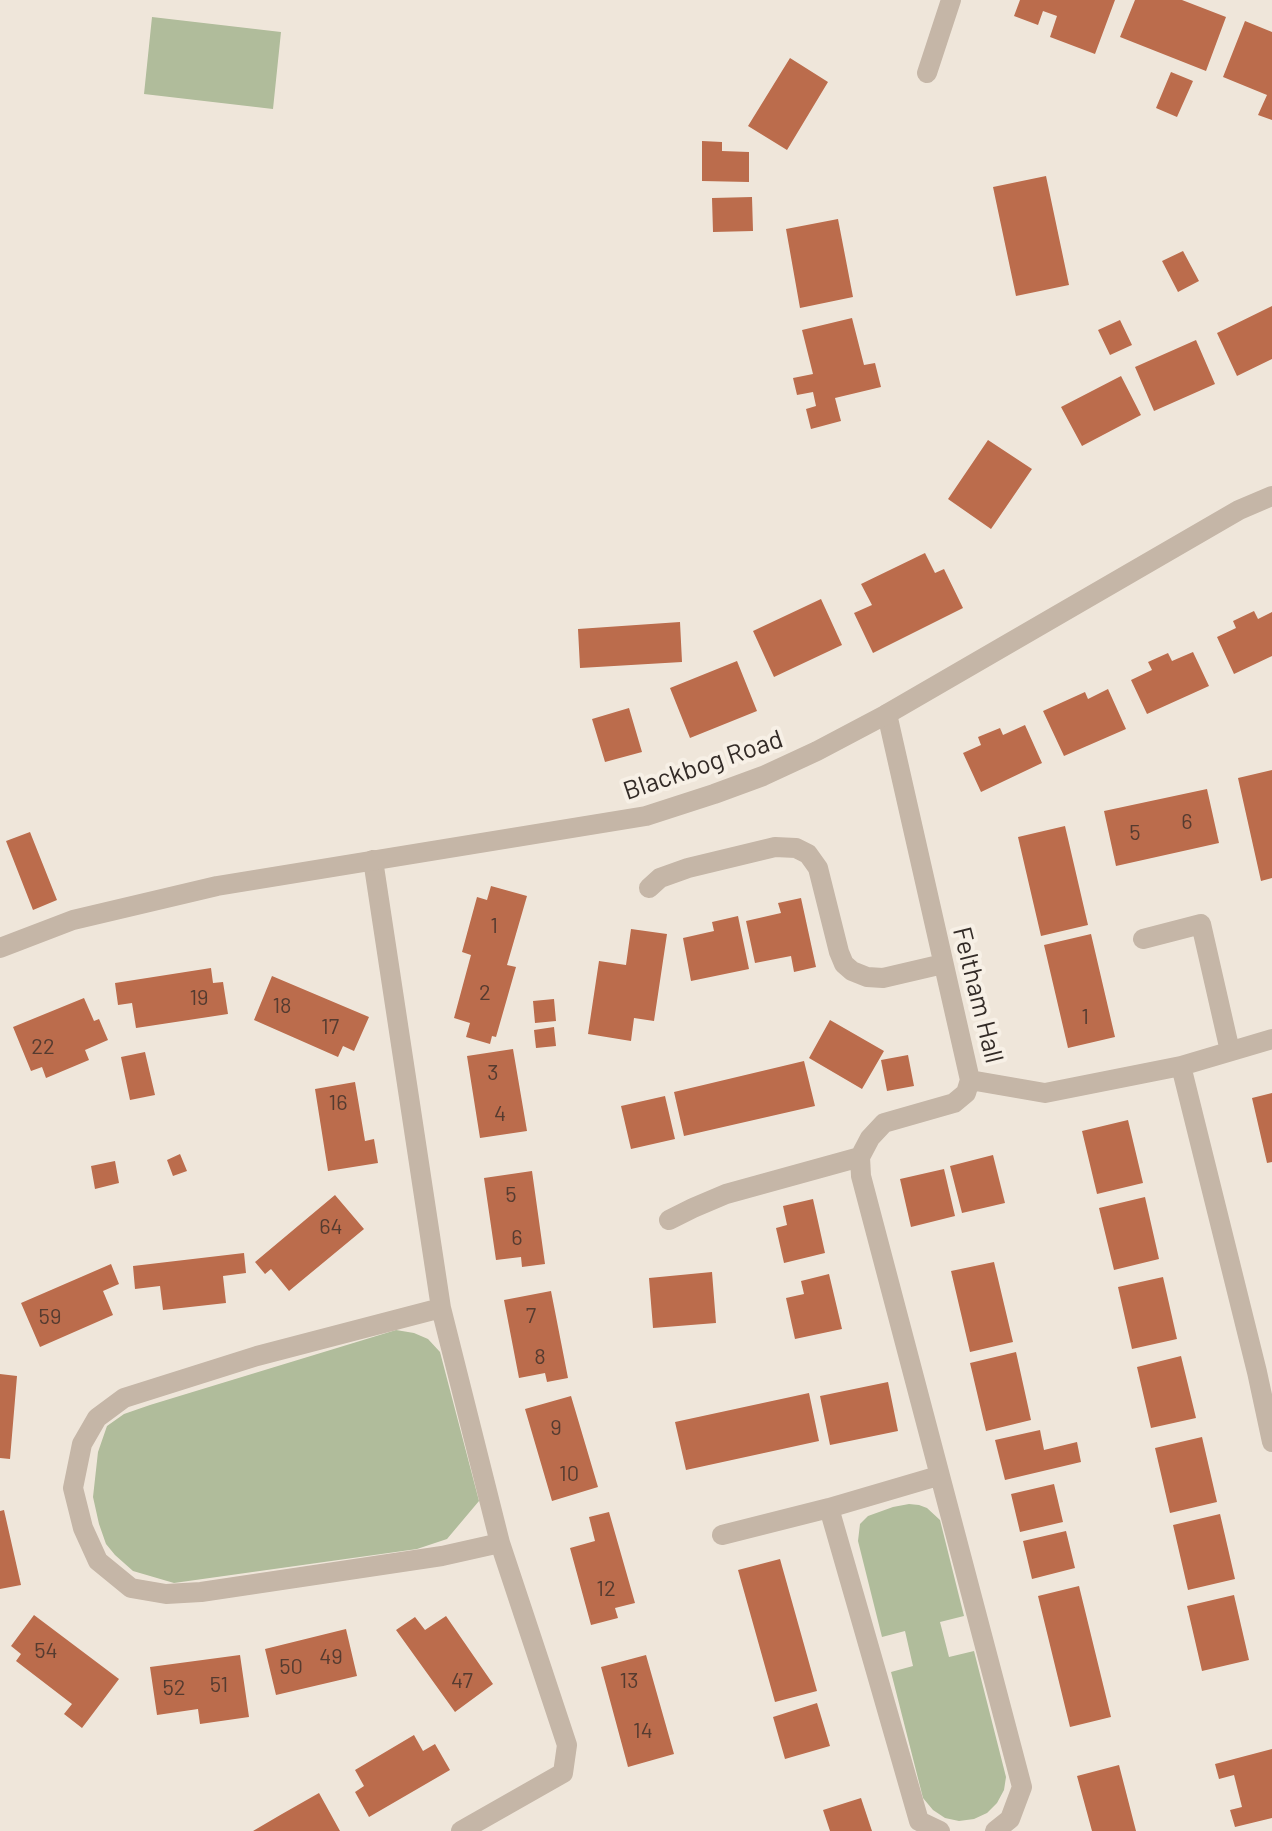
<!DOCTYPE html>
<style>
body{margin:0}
canvas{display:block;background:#efe6da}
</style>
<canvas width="1272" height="1831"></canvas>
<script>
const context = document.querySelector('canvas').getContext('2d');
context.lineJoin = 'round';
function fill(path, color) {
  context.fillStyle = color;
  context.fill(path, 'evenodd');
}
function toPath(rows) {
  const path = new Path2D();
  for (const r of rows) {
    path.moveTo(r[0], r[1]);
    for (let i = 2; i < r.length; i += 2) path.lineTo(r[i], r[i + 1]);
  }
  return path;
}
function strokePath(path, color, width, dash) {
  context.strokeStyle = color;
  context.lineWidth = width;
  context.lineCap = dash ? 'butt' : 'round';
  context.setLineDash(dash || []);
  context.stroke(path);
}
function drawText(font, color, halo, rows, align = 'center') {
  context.font = font + ' Barlow,sans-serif';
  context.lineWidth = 8;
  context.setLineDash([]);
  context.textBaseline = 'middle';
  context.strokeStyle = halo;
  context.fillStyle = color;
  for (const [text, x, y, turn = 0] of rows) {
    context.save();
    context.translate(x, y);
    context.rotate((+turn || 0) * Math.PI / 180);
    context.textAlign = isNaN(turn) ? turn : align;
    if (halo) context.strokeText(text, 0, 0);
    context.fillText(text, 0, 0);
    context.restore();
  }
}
fill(toPath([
 [152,17,281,32,273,109,144,94],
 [396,1330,414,1333,428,1339,440,1352,479,1501,447,1539,417,1549,174,1583,133,1571,115,1555,106,1544,99,1524,93,1497,98,1452,107,1426,124,1414,150,1405],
 [909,1504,919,1505,927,1508,940,1520,964,1616,940,1622,949,1657,974,1651,1006,1777,1004,1790,997,1803,987,1813,974,1819,959,1821,945,1818,933,1810,923,1798,891,1672,913,1666,905,1631,882,1637,858,1541,860,1524,868,1516,893,1507]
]), '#b0bc9b');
fill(toPath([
 [1020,0,1115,0,1095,54,1050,37,1057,16,1043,11,1038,25,1014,16],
 [1135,0,1182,0,1226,17,1206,71,1120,37],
 [1245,21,1272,32,1272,120,1258,115,1267,95,1223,77],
 [790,58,828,82,787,150,748,126],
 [1171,72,1193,81,1177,117,1156,108],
 [702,141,722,142,722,151,749,152,749,182,702,181],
 [1046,176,1069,285,1016,296,993,187],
 [752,197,753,231,713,232,712,198],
 [838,219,853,297,800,308,786,229],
 [1183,251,1199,281,1178,292,1162,261],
 [1272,306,1272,359,1237,376,1217,333],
 [852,318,864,365,875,363,881,387,835,398,841,421,811,429,806,409,816,406,813,392,797,395,793,378,813,374,802,330],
 [1120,320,1132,345,1110,355,1098,330],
 [1196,340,1215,384,1154,411,1135,367],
 [1121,376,1141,415,1082,446,1061,407],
 [988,440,1032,469,991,529,948,499],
 [925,553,935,573,944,569,963,608,873,653,854,613,872,605,861,584],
 [821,599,842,645,774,677,753,631],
 [1254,611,1258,619,1272,612,1272,656,1234,674,1217,637,1236,628,1233,621],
 [680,622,682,662,580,668,578,629],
 [1193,652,1209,686,1147,714,1131,680,1152,670,1148,662,1168,653,1172,661],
 [737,661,757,711,690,738,670,688],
 [1108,689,1126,729,1064,756,1043,711,1085,692,1088,699],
 [629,708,642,752,605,762,592,719],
 [1025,725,1042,763,981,792,963,753,981,745,978,737,1000,728,1003,735],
 [1272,770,1272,878,1261,881,1238,778],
 [1207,789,1219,843,1116,866,1104,811],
 [1065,826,1088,925,1041,936,1018,837],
 [30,832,57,900,33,910,6,841],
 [491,886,527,896,507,965,516,967,496,1037,492,1036,490,1044,466,1037,470,1023,454,1018,471,955,462,952,477,897,487,900],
 [801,898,816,967,794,972,791,956,755,963,746,921,781,913,778,903],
 [738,916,749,969,691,981,683,938,714,931,712,922],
 [631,929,667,934,654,1021,634,1018,631,1041,588,1034,599,961,626,965],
 [1091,934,1115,1037,1068,1048,1044,945],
 [211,968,213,983,223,982,228,1014,136,1028,132,1003,118,1005,115,983],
 [272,976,369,1017,354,1051,343,1046,338,1057,254,1020],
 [84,998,94,1021,99,1019,108,1040,85,1050,89,1060,46,1078,42,1067,31,1071,13,1027],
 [554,999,556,1021,535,1023,533,1001],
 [830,1020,884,1051,862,1089,809,1058],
 [554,1027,556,1046,536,1048,534,1030],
 [513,1049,527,1131,480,1138,467,1056],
 [145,1052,155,1095,130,1100,121,1057],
 [908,1055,914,1086,887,1091,881,1060],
 [804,1061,815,1106,684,1136,674,1092],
 [355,1082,365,1141,374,1139,378,1163,328,1171,315,1089],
 [1272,1093,1272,1162,1267,1163,1252,1098],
 [665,1096,675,1139,631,1149,621,1106],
 [1128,1120,1143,1183,1097,1194,1082,1131],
 [180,1154,187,1171,173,1176,167,1160],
 [993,1155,1005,1203,962,1213,950,1166],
 [115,1161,119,1183,95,1189,91,1166],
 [944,1169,955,1216,911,1227,900,1179],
 [532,1171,545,1264,522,1267,521,1257,496,1260,484,1178],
 [335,1195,364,1229,289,1291,271,1269,265,1274,255,1262],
 [1145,1197,1159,1259,1114,1270,1099,1208],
 [813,1199,825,1253,784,1263,776,1228,787,1225,783,1206],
 [244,1253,246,1273,223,1276,226,1303,163,1310,160,1286,135,1289,133,1266],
 [994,1262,1013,1342,970,1352,951,1271],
 [111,1264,119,1284,103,1291,113,1315,40,1347,21,1303],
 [712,1272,716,1323,653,1328,649,1278],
 [829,1274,842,1329,795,1339,786,1298,804,1294,801,1281],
 [1163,1277,1177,1339,1132,1349,1118,1287],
 [551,1291,568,1378,547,1382,545,1373,519,1378,504,1300],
 [1016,1352,1031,1420,986,1431,970,1363],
 [1181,1356,1196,1418,1151,1428,1137,1367],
 [0,1374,17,1376,10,1459,0,1458],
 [888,1382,898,1431,830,1445,820,1396],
 [809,1393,819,1441,686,1470,675,1422],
 [571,1396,598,1487,552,1501,525,1409],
 [1040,1430,1044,1450,1077,1442,1081,1462,1005,1480,995,1440],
 [1202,1437,1217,1502,1170,1513,1155,1448],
 [1054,1484,1063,1522,1020,1532,1011,1494],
 [4,1510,21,1585,0,1589,0,1511],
 [609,1512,635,1603,615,1608,618,1618,591,1625,570,1548,595,1541,589,1517],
 [1220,1514,1235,1579,1188,1590,1173,1525],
 [1066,1531,1075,1568,1032,1579,1023,1541],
 [780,1559,817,1691,775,1702,738,1570],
 [1079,1586,1111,1717,1070,1727,1038,1596],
 [1234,1595,1249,1660,1202,1671,1187,1606],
 [34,1615,119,1679,82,1728,64,1714,72,1704,16,1661,21,1654,11,1646],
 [446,1616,493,1684,455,1712,396,1630,415,1617,425,1630],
 [346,1629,357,1676,276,1695,265,1649],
 [240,1655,249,1717,200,1724,198,1709,157,1715,150,1667],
 [646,1655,674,1754,628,1767,601,1667],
 [817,1703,830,1746,785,1759,773,1717],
 [414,1735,423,1751,435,1744,450,1770,369,1817,355,1792,364,1786,355,1770],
 [1272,1749,1272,1818,1235,1827,1230,1810,1242,1807,1234,1775,1219,1779,1215,1764],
 [1119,1765,1136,1831,1092,1831,1077,1776],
 [319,1793,340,1831,253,1831,282,1814],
 [861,1798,872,1831,830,1831,823,1810]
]), '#bb6c4c');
strokePath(toPath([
 [927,73,951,0],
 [887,714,970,1080,966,1093,954,1103,884,1123,870,1138,860,1157,861,1176,1022,1787,1010,1819,995,1831],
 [373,860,441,1308,500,1543,567,1745,563,1773,461,1831],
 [649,888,660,878,688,868,775,847,796,848,808,854,818,868,839,952,844,964,852,971,867,977,883,978,943,964],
 [1143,939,1201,924,1230,1051],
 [1181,1066,1257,1372,1272,1442],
 [970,1080,1045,1093,1181,1066,1272,1039],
 [669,1220,693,1208,726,1194,860,1157],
 [441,1308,257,1356,124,1398,97,1418,82,1444,73,1488,83,1528,98,1561,131,1588,166,1594,201,1592,442,1556,500,1543],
 [829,1508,919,1821,940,1831],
 [722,1535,829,1508,938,1476]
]), '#c5b6a7', 20);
strokePath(toPath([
 [0,948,73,920,217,886,646,816,714,794,763,776,817,751,887,714,1239,510,1272,496]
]), '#c5b6a7', 20);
drawText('22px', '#553b30', null, [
 ["6",1187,822],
 ["5",1135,833],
 ["1",494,926],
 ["2",485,993],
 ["19",199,998],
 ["18",282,1006],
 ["1",1085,1017],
 ["17",330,1027],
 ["22",43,1047],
 ["3",493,1073],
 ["16",338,1103],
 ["4",500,1114],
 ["5",511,1195],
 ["64",331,1227],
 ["6",517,1238],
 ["7",531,1316],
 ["59",50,1317],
 ["8",540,1357],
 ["9",556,1428],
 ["10",569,1474],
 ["12",606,1589],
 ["54",46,1651],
 ["49",331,1657],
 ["50",291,1667],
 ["47",462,1681],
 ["13",629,1681],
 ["51",219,1685],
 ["52",174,1688],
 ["14",643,1731]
]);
drawText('26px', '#332b27', '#f7f0e6', [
 ["Blackbog Road",703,765,-19],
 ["Feltham Hall",978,995,76]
]);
</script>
